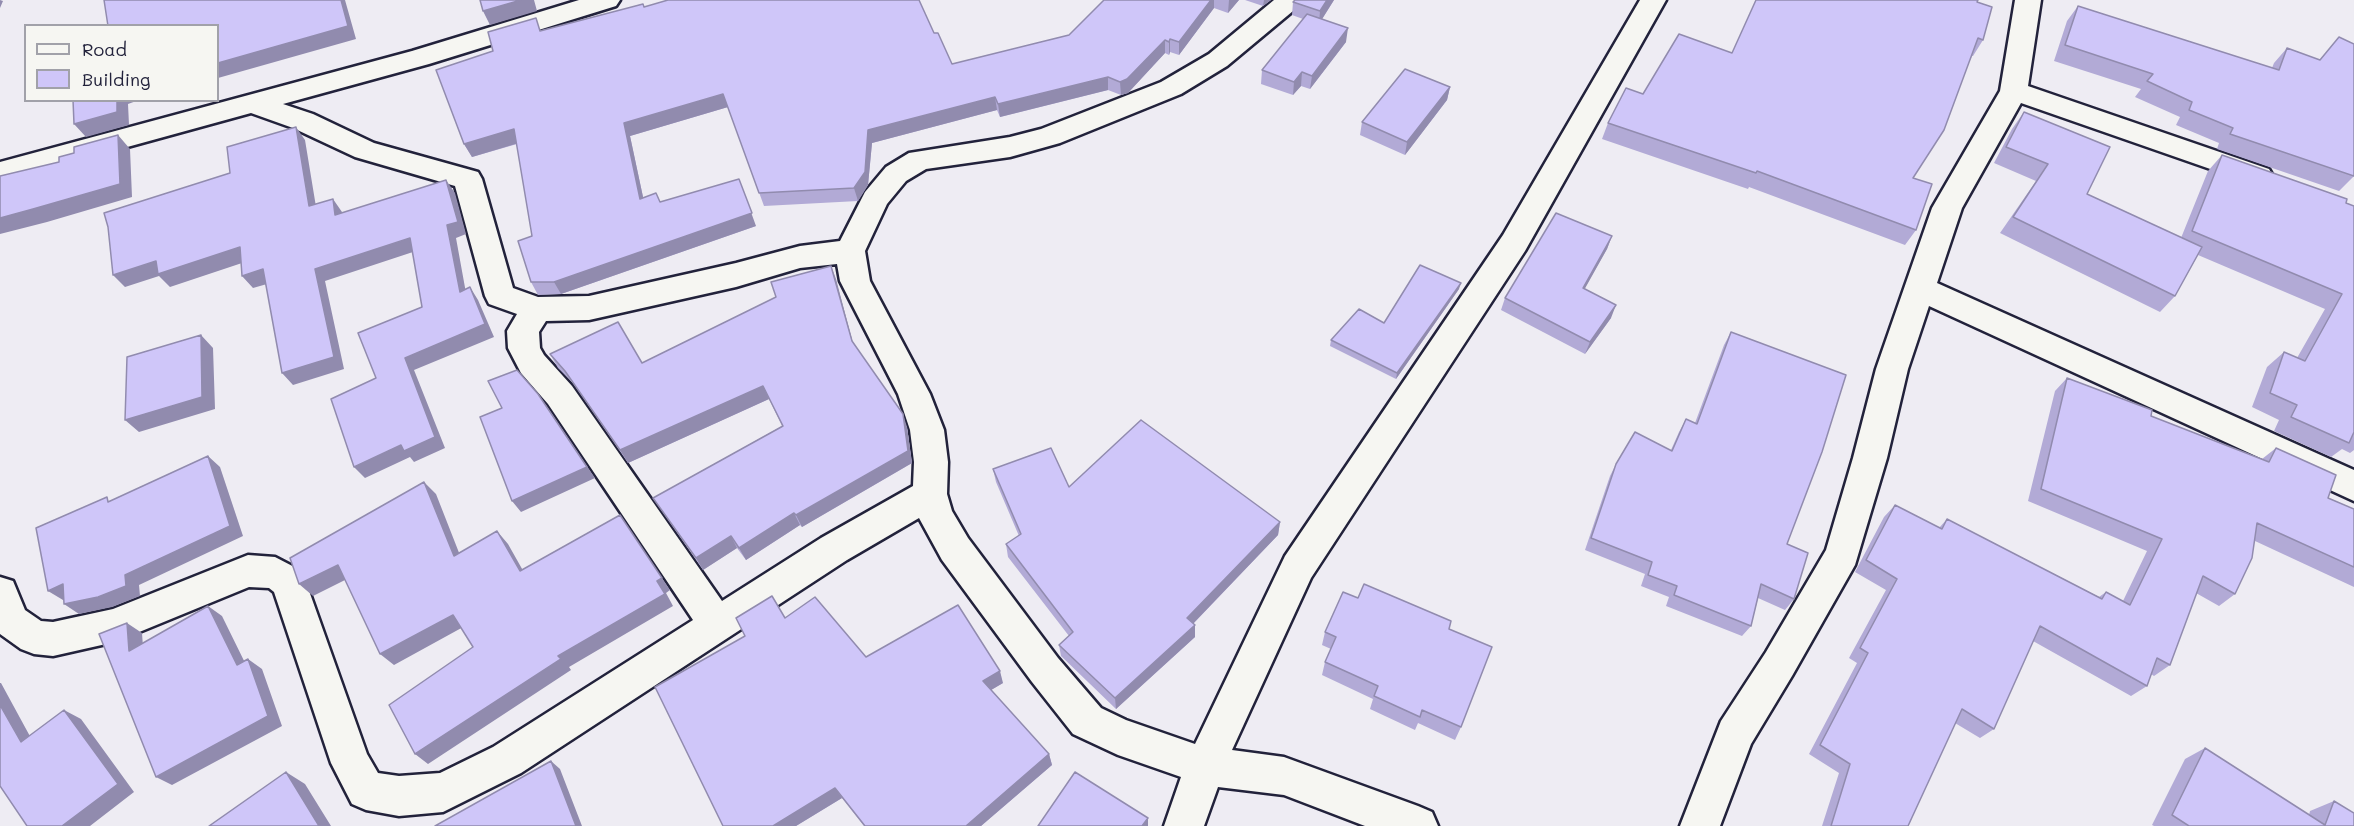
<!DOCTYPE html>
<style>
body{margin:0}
#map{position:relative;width:2354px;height:826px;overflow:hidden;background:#eeecf3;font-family:Mali,sans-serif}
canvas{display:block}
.legend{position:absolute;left:24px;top:24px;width:195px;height:78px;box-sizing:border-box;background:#f6f6f2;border:2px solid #a1a1a9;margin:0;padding:8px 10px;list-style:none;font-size:18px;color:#22223b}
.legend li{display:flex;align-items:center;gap:12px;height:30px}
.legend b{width:30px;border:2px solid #a1a1a9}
</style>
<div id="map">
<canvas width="2354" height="826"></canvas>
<ul class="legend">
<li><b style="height:8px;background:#f6f6f2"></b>Road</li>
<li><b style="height:16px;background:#cfc6f9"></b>Building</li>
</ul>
</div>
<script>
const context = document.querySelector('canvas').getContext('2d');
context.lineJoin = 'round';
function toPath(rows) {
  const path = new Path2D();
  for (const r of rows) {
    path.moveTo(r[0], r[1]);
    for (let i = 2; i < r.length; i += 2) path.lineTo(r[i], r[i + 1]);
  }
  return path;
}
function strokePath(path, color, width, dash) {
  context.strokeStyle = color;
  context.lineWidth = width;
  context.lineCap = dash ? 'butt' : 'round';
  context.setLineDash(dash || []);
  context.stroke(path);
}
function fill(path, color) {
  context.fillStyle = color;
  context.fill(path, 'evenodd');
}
const street = toPath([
 [579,0,620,0,616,6,429,64,283,104,313,114,374,143,478,172,482,179,513,288,538,297,589,296,736,263,800,246,840,241,865,192,886,167,909,153,1010,137,1041,129,1161,82,1209,54,1274,0,1303,0,1299,6,1227,66,1181,94,1060,143,1010,157,926,169,906,181,887,204,865,251,870,281,930,394,944,430,948,462,947,494,952,511,968,538,1058,658,1101,708,1126,720,1195,744,1285,556,1503,235,1640,0,1666,0,1525,251,1311,578,1232,750,1284,757,1418,806,1432,812,1438,826,1365,826,1284,795,1218,787,1204,826,1164,826,1181,777,1118,755,1073,734,1032,682,942,560,919,518,847,560,521,773,443,812,399,816,366,810,352,804,331,763,274,592,269,588,249,587,115,642,53,656,34,654,21,649,0,634,0,577,13,581,25,610,41,621,53,622,113,609,248,555,275,557,302,571,367,754,378,773,399,776,440,773,493,747,693,620,548,404,521,373,508,348,507,331,517,314,489,304,485,296,455,186,355,157,293,128,251,113,0,182,0,162,412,51,579,0],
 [837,264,840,281,898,394,910,430,914,462,913,486,821,538,722,601,572,386,544,355,540,348,539,332,546,321,589,320,736,287,800,268,837,264],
 [2015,0,2041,0,2028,86,2269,169,2273,176,2269,183,2259,186,2021,103,1962,208,1937,283,2354,470,2354,501,1929,306,1908,369,1887,458,1855,565,1792,676,1751,744,1720,826,1680,826,1721,721,1766,652,1826,550,1853,458,1876,369,1932,208,2000,91,2015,0]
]);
strokePath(street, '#22223b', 5);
fill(street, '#f6f6f2');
fill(toPath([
 [1104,0,1239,0,1228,13,1214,8,1179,55,1170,52,1169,55,1165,53,1128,93,1121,95,1108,90,1000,117,997,110,872,143,868,185,858,201,764,206,728,107,630,136,643,197,756,226,561,294,538,295,531,282,532,236,517,144,472,157,464,144,493,51,542,30,644,7,934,33,952,64,1069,35],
 [1245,0,1271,0,1263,6],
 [1295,0,1334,0,1322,19,1346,42,1310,89,1301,86,1293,95,1261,84,1262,70,1303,19,1292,15,1293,2],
 [1977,2,1983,40,1973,56,1972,56,1913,178,1916,230,1905,245,1749,187,1748,189,1602,139,1608,123,1643,94],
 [2078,6,2272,68,2274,63,2287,48,2319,60,2354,44,2354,176,2339,191,2217,149,2219,143,2176,125,2180,117,2135,97,2141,89,2054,61,2067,21],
 [1450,87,1447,100,1405,155,1360,135,1362,122],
 [2024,112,2087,194,2181,238,2208,171,2222,155,2354,206,2354,450,2350,453,2342,449,2331,457,2274,431,2279,420,2252,407,2267,367,2284,352,2297,358,2325,309,2198,255,2175,296,2160,312,2000,233,2036,181,1994,163,2012,129],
 [1612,236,1607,249,1584,289,1611,318,1585,354,1501,310,1505,298],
 [831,266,853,343,907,427,912,463,802,527,800,525,746,560,737,548,703,570,653,498,782,426,769,399,628,463,574,384,558,368,550,354,642,363,776,297],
 [1459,289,1396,379,1330,346,1331,340,1384,323],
 [1731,332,1787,544,1794,599,1785,610,1758,598,1751,626,1742,636,1666,606,1669,597,1641,586,1645,574,1585,550,1610,476,1616,464,1671,450,1679,432,1686,419,1695,423,1724,345],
 [2067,378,2151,416,2262,459,2276,448,2328,498,2354,509,2354,587,2255,541,2235,594,2219,606,2196,593,2170,665,2154,676,2151,674,2147,686,2131,696,2033,641,1994,729,1980,738,1955,723,1908,826,1822,826,1839,773,1809,754,1857,663,1849,658,1886,590,1855,572,1884,517,1895,505,1939,528,1947,519,2099,597,2106,592,2123,601,2147,551,2028,501,2055,391],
 [993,469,1069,487,1280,522,1278,535,1193,624,1195,625,1195,637,1116,709,1061,656,1059,645,1069,636,1008,557,1006,544,1019,536,996,482],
 [1358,598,1449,629,1461,727,1455,740,1418,723,1415,730,1370,709,1373,699,1322,675,1325,662,1331,649,1322,645,1325,632],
 [866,657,1003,683,991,690,1049,754,1052,765,981,826,864,826,842,798,796,826,723,826],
 [2205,748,2309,815,2310,811,2334,801,2354,826,2154,826,2152,825,2185,759]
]), '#b2aad6');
fill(toPath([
 [0,0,3,1,0,8],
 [341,0,345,0,356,39,218,78,218,63],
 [521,0,534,0,537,11,490,25,483,11],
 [1211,0,1214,0,1214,8,1179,55,1179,42],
 [1229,0,1239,0,1228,13],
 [1264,0,1271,0,1263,6],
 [1327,0,1334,0,1319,24,1320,11],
 [1348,28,1346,42,1310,89,1312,76],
 [1170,39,1170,52,1169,55,1169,42],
 [1165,40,1165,53,1128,93,1121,95,1120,82],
 [1302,72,1301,86,1293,95,1294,82],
 [1108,77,1108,90,1000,117,998,104],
 [1450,87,1447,100,1405,155,1407,142],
 [723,94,728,107,630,136,646,211,640,199,624,123],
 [995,97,997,110,872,143,868,185,858,201,854,188,868,130],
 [117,100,139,100,128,104,129,125,86,137,74,124],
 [296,127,305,140,318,219,309,206],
 [514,129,522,142,472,157,464,144],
 [118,135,130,149,132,197,47,222,0,234,0,218],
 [739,179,756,226,561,294,554,282],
 [446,180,455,193,466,234,456,238,468,304,460,292,447,225],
 [333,199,342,212,345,228,335,215],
 [1612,236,1607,249,1578,301,1583,288],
 [410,238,419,250,325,281,344,369,293,385,282,373,315,269],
 [240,247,251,260,170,287,159,276,125,287,113,275,156,261],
 [831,266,836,279,856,355,852,341],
 [263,269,274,282,253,288,242,276],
 [1461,283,1459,289,1396,379,1397,373],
 [470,287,478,300,494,337,414,370,445,448,414,462,410,457,365,478,354,467,405,358],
 [1616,305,1611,318,1585,354,1590,342],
 [201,335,213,348,215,409,139,432,125,420],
 [763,386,769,399,628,463,620,450],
 [546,405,595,478,521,512,512,501],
 [903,414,907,427,912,463,802,527,796,515],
 [208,456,220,467,243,536,139,585,140,596,112,607,79,614,64,604,125,575],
 [424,482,436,494,465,568,454,556],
 [794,513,800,525,746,560,739,548],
 [620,515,670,590,666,593,673,606,569,667,571,670,428,764,415,754,558,656],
 [1280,522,1278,535,1187,630,1187,618],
 [497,531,508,544,530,583,520,571],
 [731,536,737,548,703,570,696,558],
 [338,565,351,577,313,596,299,584],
 [63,584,78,594,63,600,48,591],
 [208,606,222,616,251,675,237,665],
 [453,615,465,626,394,665,380,654],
 [127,623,142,633,144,661,129,651],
 [1195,625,1195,637,1116,709,1115,698],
 [248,659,262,669,282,726,172,785,156,777],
 [1000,671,1003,683,986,693,983,681],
 [0,683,1,683,38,751,21,742,0,705],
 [64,710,81,719,134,792,90,826,62,826],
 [1049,754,1052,765,981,826,966,826],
 [551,761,560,769,582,826,576,826],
 [286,772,305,784,331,826,319,826],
 [835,788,842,798,796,826,773,826],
 [1148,818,1148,826,1142,826]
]), '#918bae');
const building = toPath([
 [104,0,341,0,348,26,218,63,218,26,108,26,104,0],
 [480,0,521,0,483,11,480,0],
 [668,0,919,0,934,33,938,33,952,64,1069,35,1104,0,1211,0,1179,42,1170,39,1169,42,1165,40,1127,79,1120,82,1108,77,998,104,995,97,868,130,865,172,854,188,759,193,723,94,624,123,640,199,656,193,660,202,739,179,752,213,554,282,531,282,518,241,532,236,514,129,464,144,436,70,493,51,488,32,536,18,540,31,643,4,644,7,668,0],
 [1295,0,1327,0,1320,11,1293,2,1295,0],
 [1756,0,1978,0,1977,2,1992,7,1983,40,1978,38,1944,130,1913,178,1932,184,1916,230,1757,171,1756,173,1608,123,1626,88,1643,94,1679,34,1732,53,1756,0],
 [2078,6,2279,70,2287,48,2320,60,2339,37,2354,44,2354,176,2230,134,2233,128,2189,110,2192,102,2147,81,2153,74,2065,45,2078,6],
 [1307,14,1348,28,1312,76,1302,72,1294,82,1262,70,1307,14],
 [1405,69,1450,87,1407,142,1362,122,1405,69],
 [73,100,117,100,117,112,74,124,73,100],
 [2024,112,2110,147,2087,194,2202,247,2175,296,2013,217,2048,164,2006,147,2024,112],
 [296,127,309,206,333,199,335,215,446,180,458,222,447,225,460,292,470,287,485,324,405,358,435,437,404,451,401,445,354,467,331,399,376,378,358,333,422,307,410,238,315,269,334,357,282,373,263,269,242,276,240,247,158,274,156,261,113,275,108,227,104,213,230,173,227,147,296,127],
 [118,135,120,184,33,209,0,218,0,176,59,162,59,157,74,153,74,147,118,135],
 [2222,155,2347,199,2346,203,2354,206,2354,432,2349,443,2291,417,2297,405,2270,393,2284,352,2305,361,2342,294,2192,231,2222,155],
 [1556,213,1612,236,1583,288,1616,305,1590,342,1505,298,1556,213],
 [1420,265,1461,283,1397,373,1331,340,1359,309,1384,323,1420,265],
 [831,266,852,341,903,414,908,451,796,515,794,513,739,548,731,536,696,558,653,498,783,426,763,386,620,450,565,371,550,354,618,322,642,363,776,297,771,282,831,266],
 [1731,332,1846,375,1822,452,1787,544,1808,553,1794,599,1761,584,1751,626,1674,595,1677,586,1648,575,1652,562,1591,538,1616,464,1635,432,1672,451,1686,419,1697,424,1731,332],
 [201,335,202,397,125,420,127,357,201,335],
 [517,370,538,394,587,467,512,501,480,417,502,408,488,381,517,370],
 [2067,378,2152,410,2151,416,2269,462,2276,448,2336,475,2328,498,2354,509,2354,567,2257,523,2252,558,2235,594,2203,576,2170,665,2157,658,2147,686,2040,626,1994,729,1962,709,1908,826,1831,826,1850,764,1820,745,1868,653,1860,648,1897,579,1866,560,1895,505,1942,529,1947,519,2102,599,2106,592,2130,605,2162,539,2041,489,2067,378],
 [1141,420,1280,522,1187,618,1195,625,1115,698,1059,645,1073,632,1006,544,1021,534,993,469,1051,448,1069,487,1141,420],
 [208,456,230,526,125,575,126,586,98,597,64,604,63,584,48,591,36,528,107,497,108,502,208,456],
 [424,482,454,556,497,531,520,571,620,515,662,578,657,581,665,594,558,656,561,659,415,754,389,705,473,647,453,615,380,654,338,565,299,584,290,558,424,482],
 [1364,584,1451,621,1449,629,1492,647,1461,727,1422,710,1420,717,1374,696,1378,686,1325,662,1336,637,1325,632,1343,592,1358,598,1364,584],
 [772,596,785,618,815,597,866,657,958,605,1000,671,983,681,1049,754,966,826,865,826,835,788,773,826,723,826,655,687,745,636,736,618,772,596],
 [208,606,237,665,248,659,268,716,156,777,99,634,127,623,129,651,208,606],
 [0,705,21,742,64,710,118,784,62,826,27,826,0,786,0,705],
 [2205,748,2325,825,2334,801,2354,813,2354,826,2189,826,2172,815,2205,748],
 [551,761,576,826,435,826,551,761],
 [286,772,319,826,209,826,286,772],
 [1075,772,1148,818,1142,826,1038,826,1075,772]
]);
fill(building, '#cfc6f9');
strokePath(building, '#918bae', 1.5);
</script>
